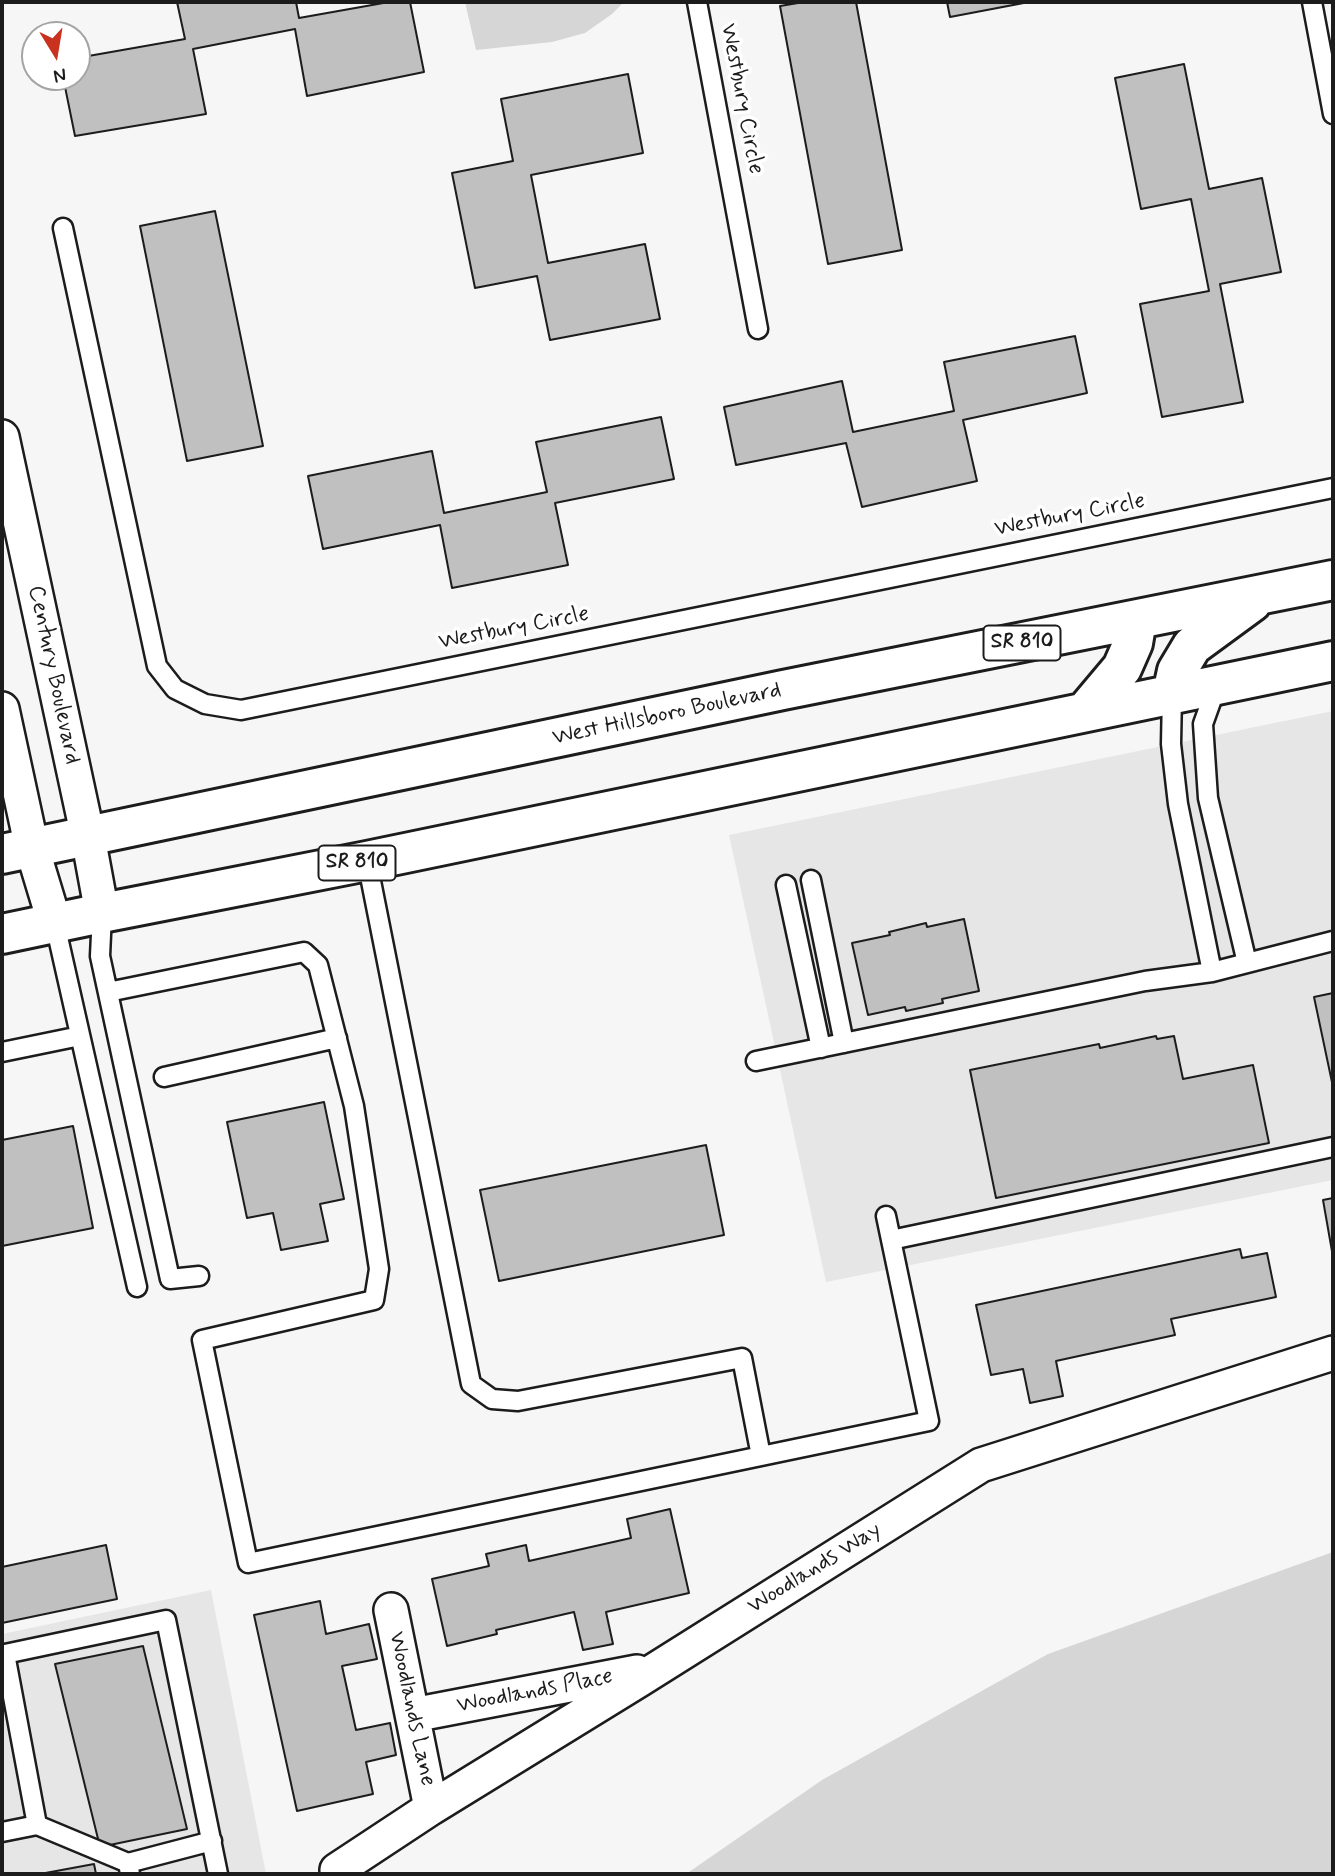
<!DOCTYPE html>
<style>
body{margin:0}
#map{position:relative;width:1335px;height:1876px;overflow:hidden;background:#f6f6f6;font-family:Mynerve,sans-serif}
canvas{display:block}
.frame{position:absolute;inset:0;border:4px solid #1c1c1c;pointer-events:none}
.north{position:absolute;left:21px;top:21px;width:70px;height:70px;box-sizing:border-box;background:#fff;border:2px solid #a4a4a4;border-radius:50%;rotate:169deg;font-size:19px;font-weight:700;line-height:28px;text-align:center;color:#1c1c1c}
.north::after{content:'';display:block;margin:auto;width:24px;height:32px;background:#c8321e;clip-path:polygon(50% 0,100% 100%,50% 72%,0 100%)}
</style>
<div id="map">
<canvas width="1335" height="1876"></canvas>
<div class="frame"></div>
<div class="north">N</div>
</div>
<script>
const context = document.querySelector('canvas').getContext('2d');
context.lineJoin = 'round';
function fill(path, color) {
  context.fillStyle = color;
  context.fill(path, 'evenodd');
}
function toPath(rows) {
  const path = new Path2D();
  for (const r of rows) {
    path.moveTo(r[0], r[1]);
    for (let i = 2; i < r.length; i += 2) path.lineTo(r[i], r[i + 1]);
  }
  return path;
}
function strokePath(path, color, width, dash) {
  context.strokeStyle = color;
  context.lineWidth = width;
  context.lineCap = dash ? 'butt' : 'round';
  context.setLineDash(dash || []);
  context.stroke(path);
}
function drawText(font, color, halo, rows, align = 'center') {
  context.font = font + ' Mynerve,sans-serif';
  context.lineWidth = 7;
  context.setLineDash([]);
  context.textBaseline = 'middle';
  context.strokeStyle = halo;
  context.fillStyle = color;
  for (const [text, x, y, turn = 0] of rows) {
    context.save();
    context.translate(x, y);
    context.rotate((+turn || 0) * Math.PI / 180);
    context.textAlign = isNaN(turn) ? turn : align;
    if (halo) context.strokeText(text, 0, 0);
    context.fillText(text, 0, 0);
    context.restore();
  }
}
fill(toPath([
 [1333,711,1333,1180,826,1282,729,835],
 [211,1590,266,1874,2,1874,2,1634]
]), '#e6e6e6');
fill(toPath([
 [465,2,624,2,612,14,585,33,552,42,476,50],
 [1333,1552,1333,1874,686,1874,822,1780,1048,1654]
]), '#d6d6d6');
const building = toPath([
 [177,2,296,2,299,18,389,2,410,2,424,72,307,96,295,29,193,49,206,114,75,136,63,77,77,77,77,58,185,39,177,2],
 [804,2,856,2,902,250,828,264,780,6,804,2],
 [947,2,1029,2,950,17,947,2],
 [1184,64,1209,189,1262,178,1281,272,1220,284,1243,402,1162,417,1140,304,1209,291,1191,199,1141,209,1115,78,1184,64],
 [628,74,643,153,531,175,548,263,645,244,660,319,550,340,537,276,475,288,452,173,513,161,501,99,628,74],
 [215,211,263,446,187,461,140,226,215,211],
 [1075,336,1087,393,963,420,977,481,862,507,846,443,736,465,724,407,842,381,853,432,954,411,944,362,1075,336],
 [661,417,674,479,555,503,568,565,452,588,440,525,323,549,308,476,432,451,444,513,547,492,536,442,661,417],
 [964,919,979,991,942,999,943,1003,906,1011,905,1007,868,1015,852,943,890,935,889,932,926,923,927,927,964,919],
 [1333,993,1333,1087,1314,997,1333,993],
 [1156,1036,1157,1039,1174,1036,1183,1079,1253,1065,1269,1143,996,1198,970,1070,1099,1044,1100,1048,1156,1036],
 [324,1102,344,1199,320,1204,328,1241,281,1250,273,1213,247,1218,227,1122,324,1102],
 [73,1126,93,1228,2,1246,2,1140,73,1126],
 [706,1145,724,1235,499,1281,480,1190,706,1145],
 [1333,1198,1333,1257,1323,1200,1333,1198],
 [1240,1249,1242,1258,1267,1253,1276,1297,1171,1319,1175,1335,1056,1361,1063,1396,1030,1403,1023,1369,991,1375,976,1305,1240,1249],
 [670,1509,689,1593,606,1612,613,1644,583,1650,574,1612,496,1630,497,1634,447,1646,432,1579,489,1566,486,1554,526,1545,529,1561,631,1538,627,1519,670,1509],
 [106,1545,117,1599,2,1623,2,1567,106,1545],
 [320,1601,326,1634,369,1624,377,1659,342,1666,356,1730,390,1723,396,1755,366,1762,373,1794,297,1811,254,1615,320,1601],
 [143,1646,187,1829,100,1847,55,1664,143,1646],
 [94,1864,96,1874,40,1874,94,1864]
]);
fill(building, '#c0c0c0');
strokePath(building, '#1c1c1c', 2);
const service = toPath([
 [697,2,758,329],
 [1312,2,1333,114],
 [63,228,157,666,175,689,205,704,241,710,1333,488],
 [1217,685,1203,724,1208,798,1247,963],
 [1172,694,1171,744,1178,804,1212,972],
 [367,861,471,1384,492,1399,518,1401,742,1358,761,1456],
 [811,880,844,1043],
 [786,885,821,1048],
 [102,913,100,956,170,1279,199,1276],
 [55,924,137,1287],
 [108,992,304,952,318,965,354,1106,379,1269,374,1300,202,1340,248,1563,929,1421,886,1216],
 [2,1052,80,1036],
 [756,1061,1145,981,1212,972,1333,941],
 [164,1077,337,1038],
 [891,1240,1333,1147],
 [2,1654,5,1654,37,1825,2,1832],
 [5,1654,166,1620,218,1874],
 [37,1825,128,1863,130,1874],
 [128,1863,212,1841]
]);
const minor = toPath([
 [2,437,88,837,102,913],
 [2,709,32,848,55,924],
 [391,1610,431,1808],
 [413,1715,637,1672],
 [337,1870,431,1808,639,1680,981,1465,1333,1353]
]);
const primary = toPath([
 [1172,694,1177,671,1192,646,1252,602],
 [1085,712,1122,668,1133,643,1137,620],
 [2,854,783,690,1333,580],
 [2,934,102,913,367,861,1333,661]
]);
strokePath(service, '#1c1c1c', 23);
strokePath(minor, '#1c1c1c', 38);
strokePath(primary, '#1c1c1c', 44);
strokePath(service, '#fff', 18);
strokePath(minor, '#fff', 33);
strokePath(primary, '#fff', 38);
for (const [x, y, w] of [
 [1022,643,77],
 [357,863,77]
]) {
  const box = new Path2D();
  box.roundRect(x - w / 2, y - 17.5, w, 35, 5);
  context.fillStyle = '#fff';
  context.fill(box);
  strokePath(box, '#1c1c1c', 2);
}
drawText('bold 21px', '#1c1c1c', null, [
 ["SR 810",1022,643],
 ["SR 810",357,863]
]);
drawText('23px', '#1c1c1c', '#fff', [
 ["Westbury Circle",741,99,79],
 ["Westbury Circle",1070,516,-11],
 ["Westbury Circle",514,629,-11],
 ["Century Boulevard",53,675,78],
 ["West Hillsboro Boulevard",667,715,-12],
 ["Woodlands Way",815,1569,-32],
 ["Woodlands Place",535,1692,-11],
 ["Woodlands Lane",411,1709,78]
]);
</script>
